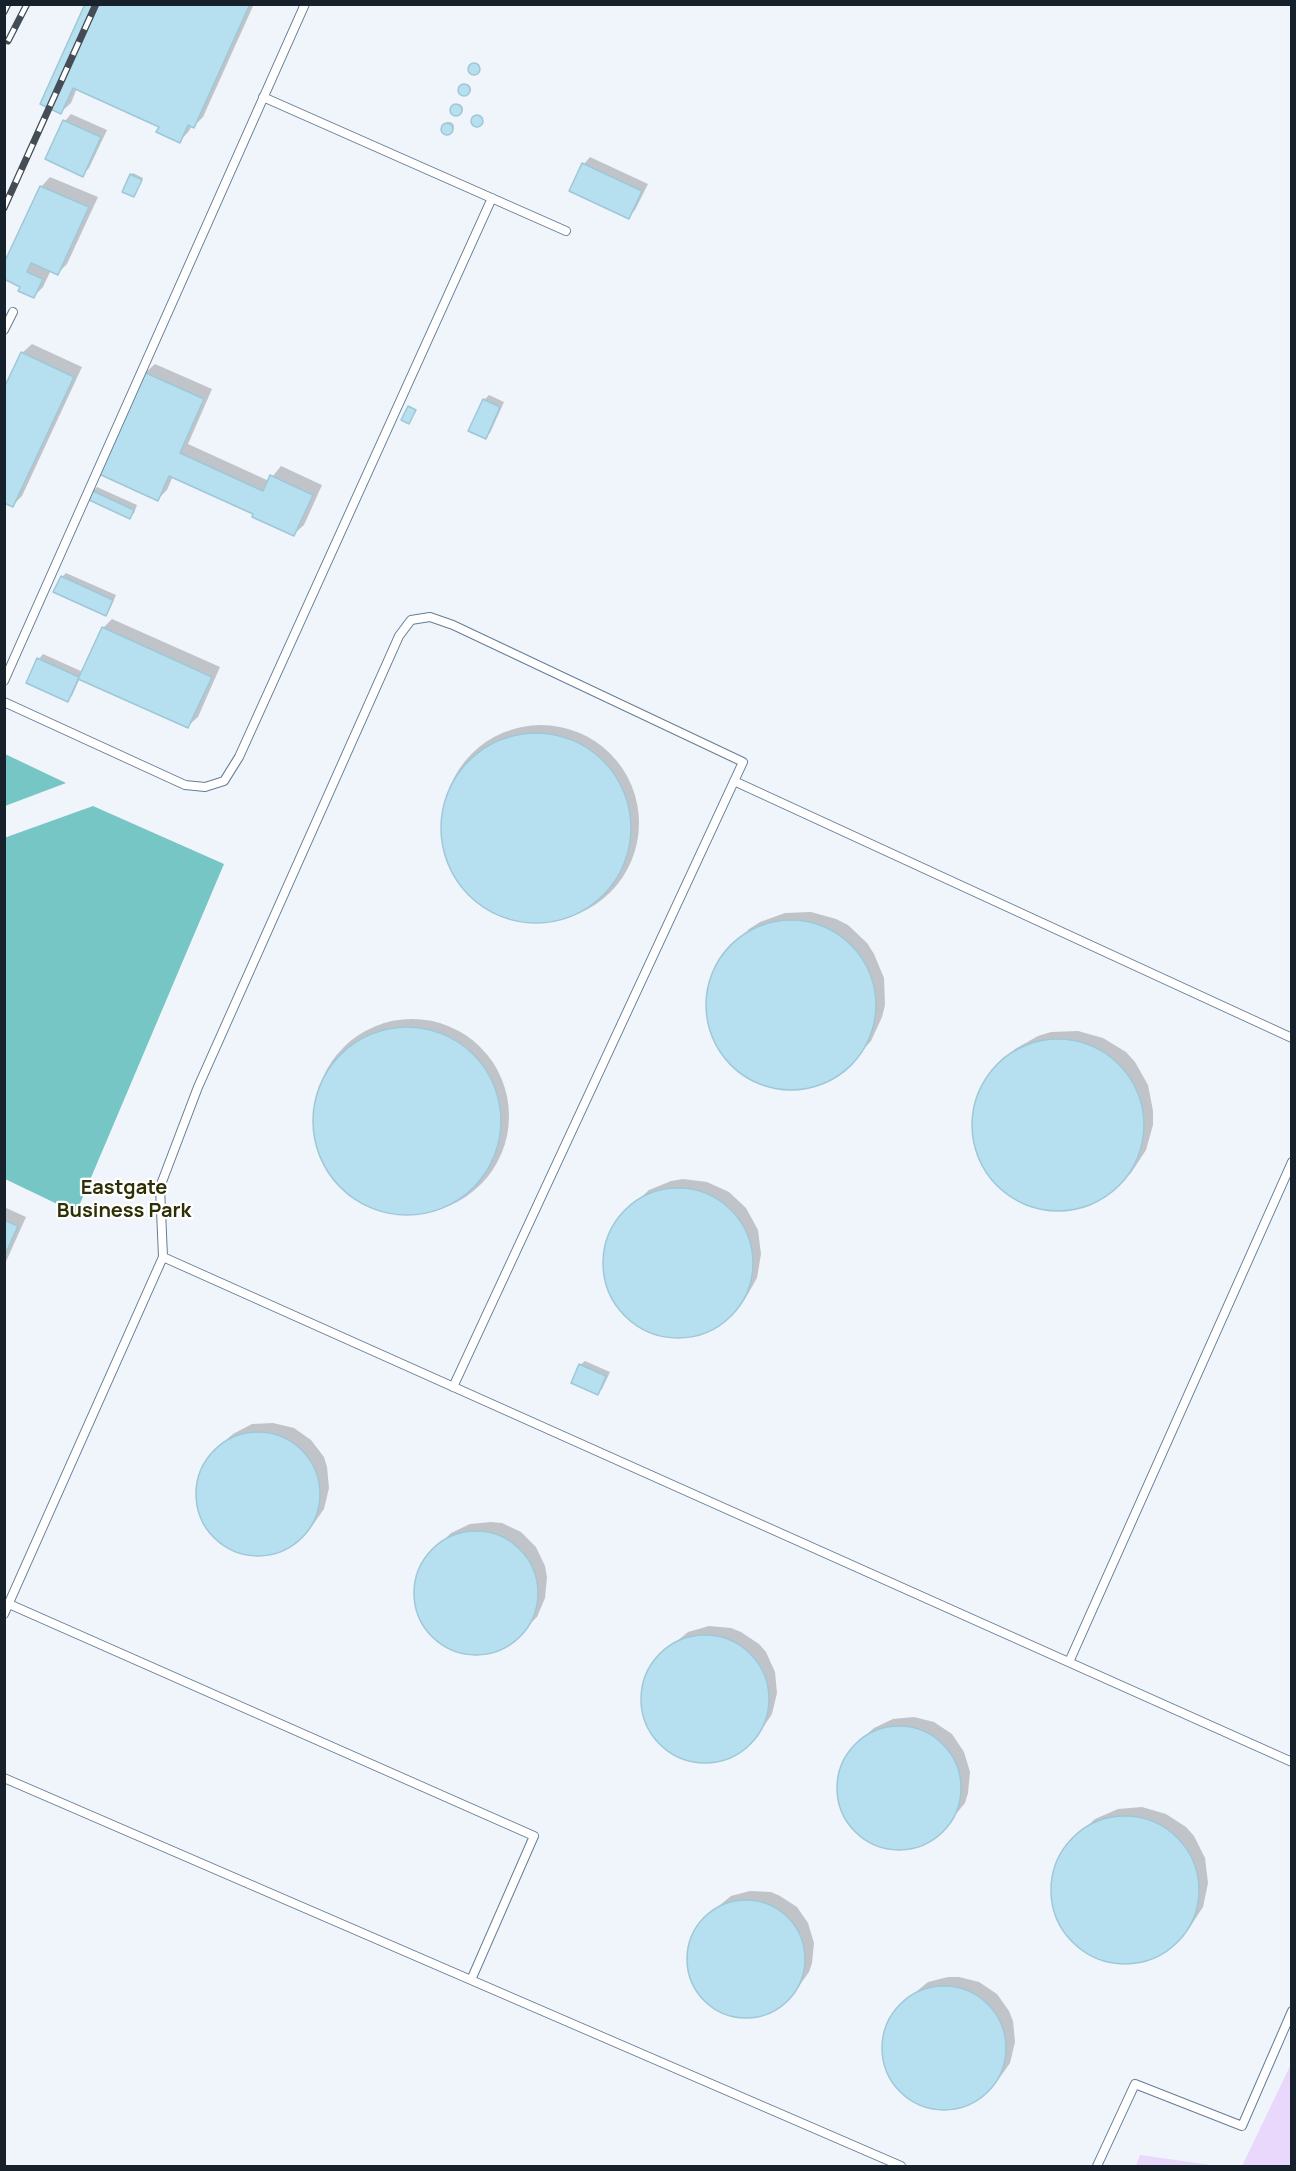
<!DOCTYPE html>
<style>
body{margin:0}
#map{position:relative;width:1296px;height:2171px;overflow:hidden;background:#f0f5fb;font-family:Manrope,sans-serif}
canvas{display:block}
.frame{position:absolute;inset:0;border:6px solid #17212b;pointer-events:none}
</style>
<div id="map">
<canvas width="1296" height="2171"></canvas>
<div class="frame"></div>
</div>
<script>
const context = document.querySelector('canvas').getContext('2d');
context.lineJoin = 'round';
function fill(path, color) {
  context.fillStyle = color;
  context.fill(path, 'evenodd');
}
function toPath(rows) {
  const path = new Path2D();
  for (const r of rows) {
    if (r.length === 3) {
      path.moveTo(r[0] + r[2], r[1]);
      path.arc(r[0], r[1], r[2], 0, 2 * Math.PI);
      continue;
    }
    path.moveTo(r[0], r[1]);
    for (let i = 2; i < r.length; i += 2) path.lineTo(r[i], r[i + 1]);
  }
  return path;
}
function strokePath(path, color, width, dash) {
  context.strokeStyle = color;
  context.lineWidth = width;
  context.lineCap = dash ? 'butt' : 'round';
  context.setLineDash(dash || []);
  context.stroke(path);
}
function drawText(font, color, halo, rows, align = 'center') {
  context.font = font + ' Manrope,sans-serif';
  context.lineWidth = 4.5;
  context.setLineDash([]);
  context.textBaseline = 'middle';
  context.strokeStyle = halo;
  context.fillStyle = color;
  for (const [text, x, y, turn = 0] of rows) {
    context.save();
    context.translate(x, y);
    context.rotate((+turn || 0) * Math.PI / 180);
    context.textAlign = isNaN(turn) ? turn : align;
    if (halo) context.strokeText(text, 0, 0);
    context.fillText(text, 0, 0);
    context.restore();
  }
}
fill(toPath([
 [1291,2064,1291,2166,1242,2166],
 [1140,2155,1218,2166,1136,2166]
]), '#e9d7fc');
fill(toPath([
 [5,754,66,783,5,806],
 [93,806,224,864,76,1213,5,1179,4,838]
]), '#77c6c6');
fill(toPath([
 [87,4,254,4,203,117,194,126,192,125,189,131,180,141,161,126,77,88,71,103,61,112],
 [475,68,5],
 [466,89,5],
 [458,109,5],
 [71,114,107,130,89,168,82,175,65,121],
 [478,120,5],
 [449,127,5],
 [590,157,648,184,635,210,628,217,571,190,584,164],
 [133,173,143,178,135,194,131,175],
 [50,177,98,197,67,264,58,273,51,270,43,287,34,296,20,290,41,187],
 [32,344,82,367,22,496,13,505,22,353],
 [155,364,212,389,188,444,269,481,281,466,322,485,304,525,294,534,255,513,173,476,167,490,158,499,145,373],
 [489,395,504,402,490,433,485,437,484,400],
 [97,487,137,505,134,513,129,517,93,491],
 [66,573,116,595,110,609,105,614,62,577],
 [112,619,220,667,198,717,188,726,80,678,72,696,67,700,28,682,39,659,43,654,83,672,103,628],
 [541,823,98],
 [811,912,836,919,848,925,867,943,874,954,884,978,885,1005,882,1017,871,1041,843,1071,833,1078,808,1087,782,1089,769,1086,745,1075,726,1058,718,1047,709,1022,708,1009,711,983,721,959,749,929,760,922,785,913],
 [412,1116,97],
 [1078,1031,1103,1038,1126,1052,1135,1062,1148,1085,1153,1111,1153,1125,1146,1150,1131,1173,1111,1192,1088,1205,1062,1210,1048,1210,1023,1203,1000,1188,992,1178,978,1155,975,1142,974,1116,981,1090,987,1079,1015,1049,1038,1036,1051,1032],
 [683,1179,707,1182,729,1192,746,1208,758,1230,761,1254,757,1278,745,1299,717,1325,694,1335,683,1336,658,1334,647,1330,627,1316,612,1297,605,1274,604,1262,608,1238,620,1217,649,1190,671,1181],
 [4,1207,26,1217,4,1266],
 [585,1361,610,1372,602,1389,598,1393,580,1365],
 [273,1423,294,1428,311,1440,324,1457,327,1467,329,1488,324,1509,312,1526,302,1536,294,1543,275,1552,254,1554,233,1549,224,1544,208,1529,199,1510,197,1489,203,1468,215,1451,225,1441,233,1434,252,1424],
 [491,1522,502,1523,521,1532,536,1547,545,1566,547,1577,545,1598,537,1617,511,1642,502,1648,482,1653,461,1652,442,1643,426,1628,417,1609,415,1588,417,1578,426,1558,451,1533,470,1524],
 [709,1626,731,1628,741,1632,759,1644,766,1652,775,1672,777,1693,772,1714,760,1732,750,1742,732,1755,711,1761,700,1761,679,1755,661,1743,649,1726,643,1705,643,1694,648,1673,660,1655,688,1632],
 [914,1717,934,1722,952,1734,964,1752,970,1772,968,1793,965,1803,942,1831,925,1843,905,1849,894,1849,873,1844,856,1832,844,1814,840,1804,838,1783,843,1763,855,1745,866,1735,874,1728,893,1719],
 [1142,1807,1166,1814,1186,1827,1194,1836,1205,1858,1208,1883,1203,1907,1190,1927,1171,1946,1149,1958,1125,1962,1101,1958,1090,1953,1071,1937,1058,1916,1055,1905,1054,1880,1061,1857,1086,1827,1095,1819,1118,1809],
 [750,1891,771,1892,780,1896,797,1907,808,1923,814,1943,812,1963,809,1972,797,1989,779,2006,761,2015,741,2017,722,2012,705,2000,693,1984,690,1974,688,1954,693,1935,704,1918,731,1896],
 [948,1977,959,1977,979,1982,997,1994,1009,2011,1013,2021,1015,2042,1010,2063,998,2080,987,2090,979,2097,960,2106,939,2108,919,2103,901,2091,889,2074,885,2064,883,2043,888,2022,900,2005,928,1982]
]), '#0003');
const building = toPath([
 [85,4,250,4,194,128,188,125,180,143,156,132,159,127,73,88,61,114,40,104,85,4],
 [474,69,6],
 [464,90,6],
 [456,110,6],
 [477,121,6],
 [63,120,101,137,83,177,45,159,63,120],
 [447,129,6],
 [582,163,642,191,629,219,569,191,582,163],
 [130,174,142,180,134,197,122,192,130,174],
 [40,186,89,207,58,275,31,263,27,272,43,279,34,298,18,291,20,287,4,279,4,263,40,186],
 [21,352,74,377,13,507,4,503,4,388,21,352],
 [144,372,204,399,180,453,263,491,270,475,313,495,294,536,252,517,253,514,169,476,158,501,99,474,144,372],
 [483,399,500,407,486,439,468,431,483,399],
 [408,406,416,410,409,424,401,420,408,406],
 [91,490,134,510,130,519,87,499,91,490],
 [61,576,113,600,106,616,53,592,61,576],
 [102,627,212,677,188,728,78,679,102,627],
 [37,658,79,677,68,702,26,683,37,658],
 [536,828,95],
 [791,1005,85],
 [407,1121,94],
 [1058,1125,86],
 [678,1263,75],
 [4,1220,18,1226,4,1257,4,1220],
 [579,1364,606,1376,598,1395,571,1383,579,1364],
 [258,1494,62],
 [476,1593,62],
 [705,1699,64],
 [899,1788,62],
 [1125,1890,74],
 [746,1959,59],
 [944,2048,62]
]);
fill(building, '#b6e0f0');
strokePath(building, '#9ec7d7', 1.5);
const service = toPath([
 [263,97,566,231],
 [4,330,13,312],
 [4,681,305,4],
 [4,702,185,785,205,787,224,781,239,757,492,198],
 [734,781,1292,1038],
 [453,1387,743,762,453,625,430,617,411,620,399,636,198,1087,160,1187,163,1257,1292,1762],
 [9,1604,534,1836,471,1980],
 [4,1614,163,1257],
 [1069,1662,1292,1162],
 [4,1778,901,2166],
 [1097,2166,1135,2084,1242,2126,1292,2011]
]);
strokePath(service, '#657d97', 10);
strokePath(service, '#fff', 8);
const rail = toPath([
 [4,12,8,4],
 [8,41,27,4],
 [4,208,96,4]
]);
strokePath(rail, '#444d56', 7);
strokePath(rail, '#fff', 4.5, [14]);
drawText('bold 20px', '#2d2f04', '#fff', [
 ["Eastgate",124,1188],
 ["Business Park",124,1211]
]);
</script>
